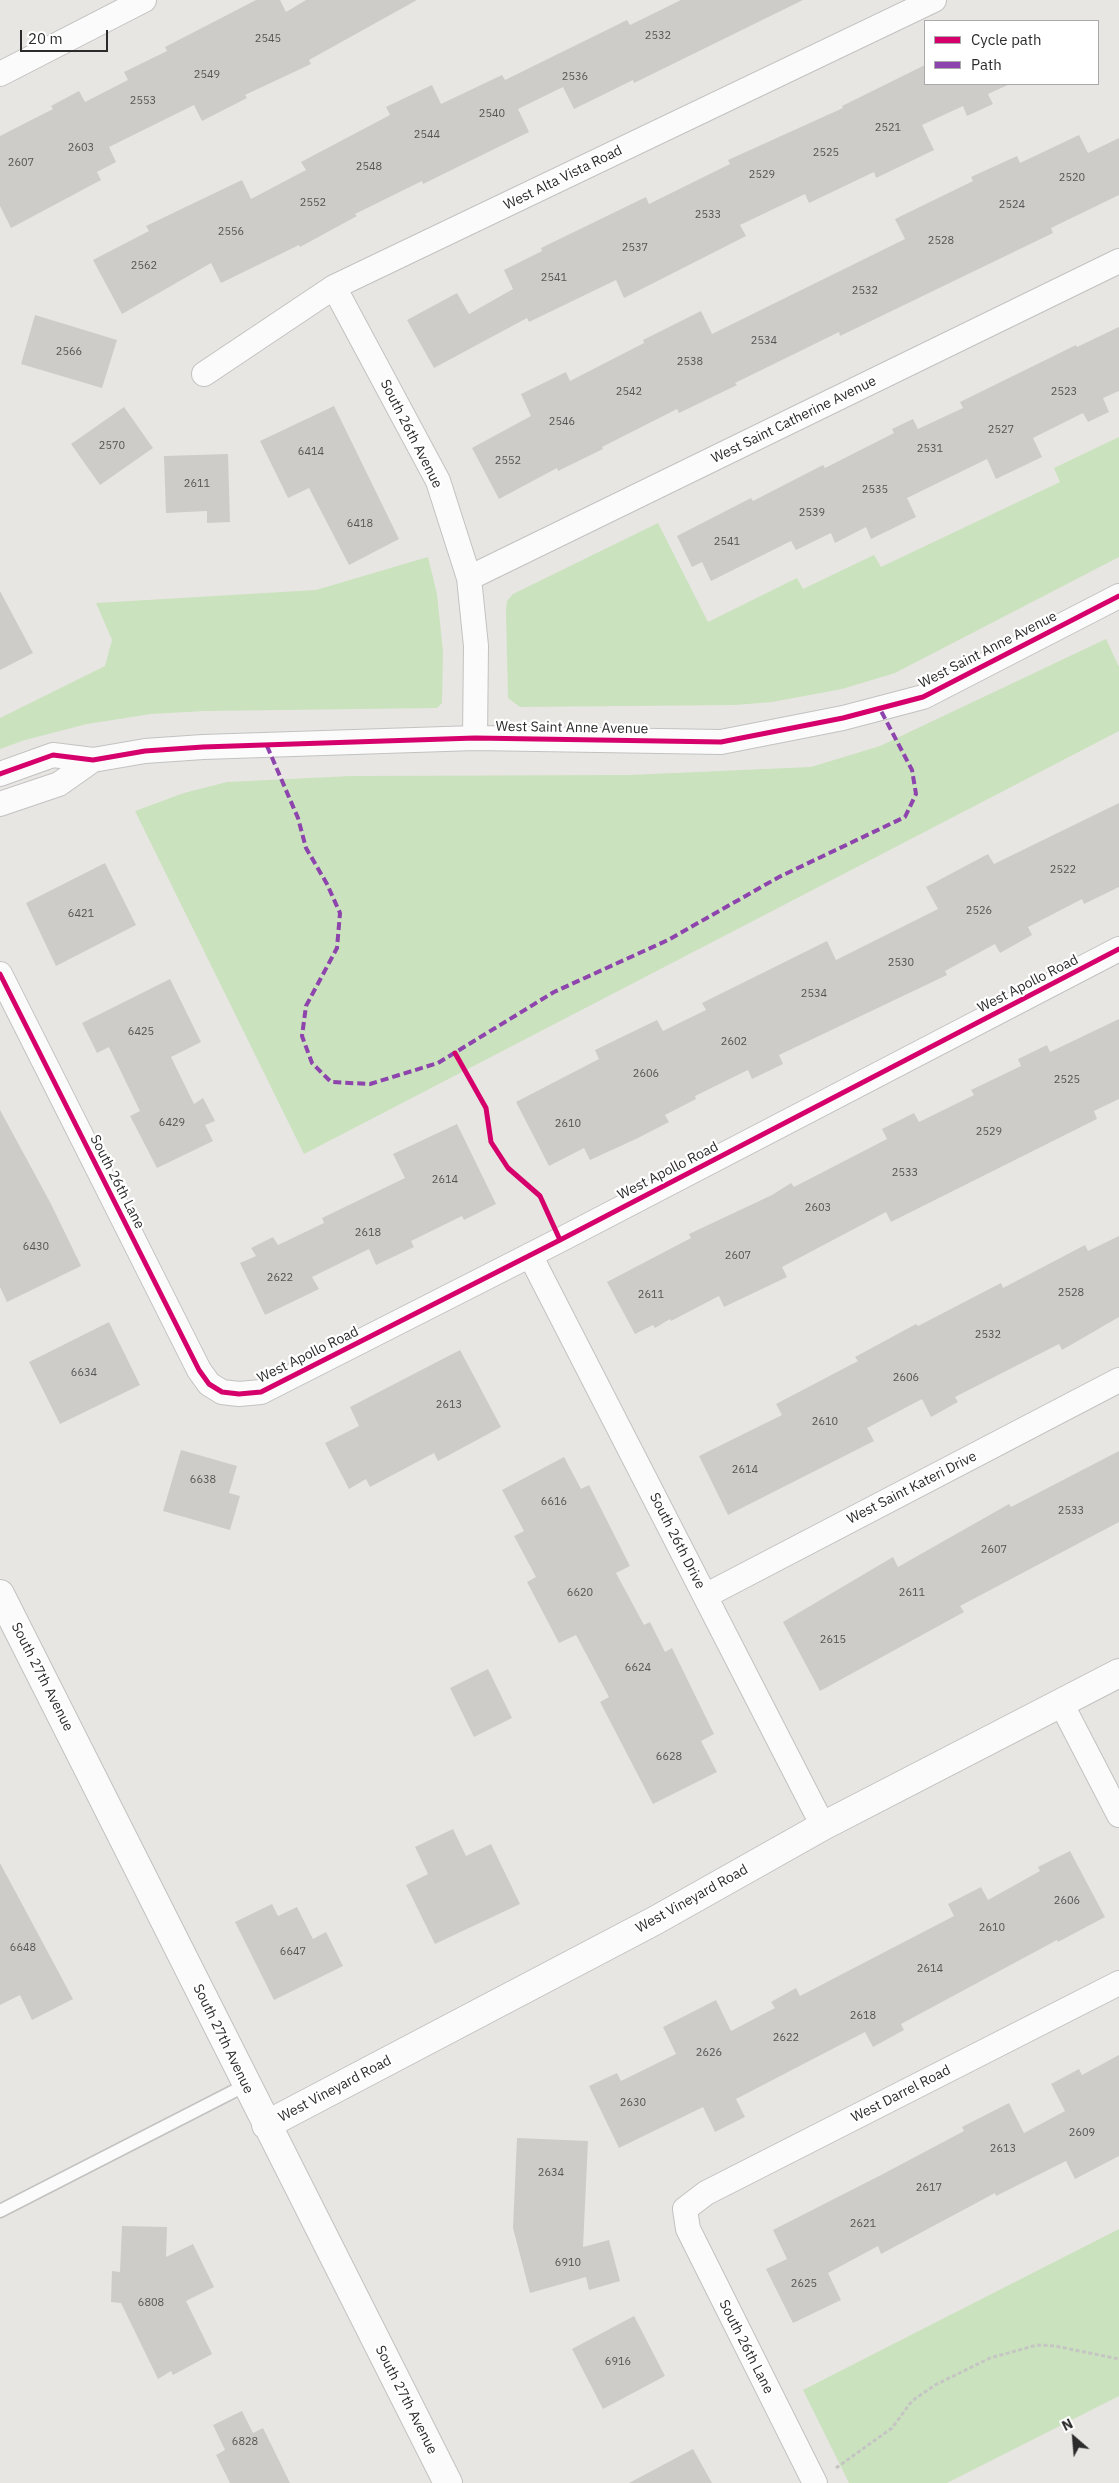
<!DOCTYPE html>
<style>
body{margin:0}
#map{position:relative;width:1119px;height:2483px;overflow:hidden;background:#e8e6e2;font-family:"IBM Plex Sans",sans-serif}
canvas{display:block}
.legend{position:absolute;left:924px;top:20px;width:175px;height:65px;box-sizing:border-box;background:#fff;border:1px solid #aaa;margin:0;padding:6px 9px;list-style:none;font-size:15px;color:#2b2b2b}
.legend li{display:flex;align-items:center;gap:10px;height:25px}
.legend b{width:25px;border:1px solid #aaa}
.north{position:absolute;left:1049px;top:2413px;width:50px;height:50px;-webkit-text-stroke:4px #fff;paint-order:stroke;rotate:333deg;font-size:14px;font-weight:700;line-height:20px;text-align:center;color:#2b2b2b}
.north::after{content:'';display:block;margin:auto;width:18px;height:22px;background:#2b2b2b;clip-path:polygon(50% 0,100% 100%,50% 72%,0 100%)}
.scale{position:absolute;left:20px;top:30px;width:88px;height:22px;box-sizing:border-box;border:2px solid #2b2b2b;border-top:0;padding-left:6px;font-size:15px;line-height:18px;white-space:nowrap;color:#2b2b2b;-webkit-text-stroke:4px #fff;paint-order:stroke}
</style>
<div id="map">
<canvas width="1119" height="2483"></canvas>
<ul class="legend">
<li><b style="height:6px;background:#d6006c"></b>Cycle path</li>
<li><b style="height:6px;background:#8e44ad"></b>Path</li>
</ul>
<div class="north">N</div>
<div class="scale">20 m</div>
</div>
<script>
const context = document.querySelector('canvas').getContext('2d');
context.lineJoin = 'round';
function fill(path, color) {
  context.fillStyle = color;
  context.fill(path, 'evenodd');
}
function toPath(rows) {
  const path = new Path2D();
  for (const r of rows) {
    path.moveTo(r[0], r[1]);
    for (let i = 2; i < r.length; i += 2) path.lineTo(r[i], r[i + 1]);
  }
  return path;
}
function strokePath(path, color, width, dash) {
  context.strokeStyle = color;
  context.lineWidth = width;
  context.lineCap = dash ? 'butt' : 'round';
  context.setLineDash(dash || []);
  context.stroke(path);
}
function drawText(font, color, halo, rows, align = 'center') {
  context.font = font + ' "IBM Plex Sans",sans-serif';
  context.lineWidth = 4.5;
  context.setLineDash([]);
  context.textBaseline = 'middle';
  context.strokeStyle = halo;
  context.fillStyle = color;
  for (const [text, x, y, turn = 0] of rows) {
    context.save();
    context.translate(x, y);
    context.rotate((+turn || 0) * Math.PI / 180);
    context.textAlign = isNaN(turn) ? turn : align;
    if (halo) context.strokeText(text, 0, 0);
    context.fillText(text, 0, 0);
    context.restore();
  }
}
fill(toPath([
 [1119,437,1119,557,895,673,842,689,772,702,735,705,520,707,508,698,506,612,507,601,513,594,658,523,708,622,797,578,803,589,874,555,881,567,1060,482,1054,468],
 [428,557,437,594,443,652,442,703,437,708,205,711,151,714,87,724,25,740,0,749,0,718,105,666,112,640,96,603,316,590],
 [1106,639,1119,667,1119,731,304,1154,135,811,184,793,227,782,351,776,629,775,811,767,880,746],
 [1119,2229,1119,2396,947,2483,849,2483,803,2390]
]), '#cae2bd');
fill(toPath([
 [256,0,280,0,286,12,306,0,417,0,309,60,311,64,245,95,247,98,202,121,194,105,109,147,116,162,97,172,101,180,11,228,0,206,0,136,53,109,51,106,79,91,85,102,128,80,124,72,167,51,165,47],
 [681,0,803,0,634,83,633,80,574,109,563,87,518,109,529,132,423,184,422,181,355,214,357,216,300,247,299,245,221,283,211,263,122,314,93,260,149,231,146,226,242,180,251,199,306,170,301,162,390,115,386,107,432,85,441,104,502,75,505,80,627,20,630,25],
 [925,65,925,84,1010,84,988,94,993,104,967,116,963,106,922,125,934,150,876,178,874,172,809,203,805,194,740,225,746,236,624,298,616,280,529,322,527,318,434,368,407,320,457,293,469,314,513,289,504,270,542,251,541,248,646,197,649,204,730,164,728,160,843,108,842,106],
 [1079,135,1088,153,1119,138,1119,195,1051,228,1053,233,840,336,839,332,735,383,737,385,679,413,677,409,602,447,603,449,558,471,557,468,499,499,472,448,531,416,521,394,566,372,570,381,644,343,643,340,701,311,712,334,905,239,895,219,973,181,971,177,1017,156,1020,163],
 [35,315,117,340,102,388,21,364],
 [1119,327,1119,391,1103,398,1109,412,1088,422,1083,413,1033,438,1042,457,996,479,987,459,907,498,916,517,871,539,866,527,835,543,831,533,796,550,791,541,711,581,702,562,692,567,677,536,751,498,753,501,823,465,825,468,894,433,892,429,913,419,918,429,963,408,960,402,1076,345,1077,347],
 [334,406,399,539,349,565,309,488,288,498,260,441],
 [124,407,153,448,100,485,71,444],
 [228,454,230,522,207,523,207,511,166,513,164,456],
 [0,591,33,653,0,670],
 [1119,803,1119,887,1084,904,1082,899,1028,927,1032,935,1000,953,995,944,945,971,947,975,779,1055,783,1064,752,1079,748,1070,695,1096,696,1099,665,1115,669,1122,638,1138,590,1160,584,1148,549,1166,516,1102,599,1059,595,1050,657,1020,663,1031,706,1010,702,1003,827,941,836,960,938,909,926,887,988,854,994,864],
 [105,863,136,925,56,966,26,903],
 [170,979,201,1042,171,1057,194,1104,203,1098,215,1121,205,1125,213,1141,157,1168,130,1116,140,1111,109,1047,97,1053,82,1023],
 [1119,1019,1119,1099,1094,1111,1097,1119,891,1222,886,1212,782,1267,787,1277,724,1307,719,1296,671,1321,670,1319,655,1328,653,1325,635,1334,607,1282,691,1238,689,1234,772,1195,791,1183,794,1187,887,1139,882,1129,914,1113,919,1122,974,1095,971,1090,1021,1066,1018,1059,1047,1045,1050,1052],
 [0,1110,51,1204,81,1266,7,1302,0,1287],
 [457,1124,496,1204,464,1220,462,1216,411,1241,414,1247,376,1265,369,1249,312,1277,319,1289,265,1315,240,1263,256,1256,251,1248,273,1237,278,1245,324,1223,322,1218,405,1178,393,1154],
 [1119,1236,1119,1317,1062,1350,1059,1344,955,1397,958,1402,931,1417,922,1399,867,1428,874,1441,728,1515,699,1456,782,1415,776,1404,858,1361,855,1357,916,1324,918,1326,1001,1283,1003,1288,1085,1245,1088,1251],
 [109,1322,140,1385,60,1424,29,1362],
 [460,1350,501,1427,438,1461,434,1453,370,1487,366,1479,349,1489,325,1443,359,1426,350,1407],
 [181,1450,237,1466,229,1493,240,1496,230,1530,163,1511],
 [1119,1451,1119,1522,960,1606,964,1612,820,1691,783,1622,893,1557,898,1567,1009,1504,1011,1507],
 [564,1457,581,1489,589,1485,630,1566,616,1573,644,1625,650,1622,665,1652,672,1648,714,1734,701,1741,717,1772,653,1804,600,1702,609,1697,576,1635,559,1643,527,1582,536,1577,514,1536,524,1531,502,1490],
 [488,1669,512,1718,474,1737,450,1688],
 [453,1829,466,1856,491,1844,520,1904,435,1944,406,1885,428,1874,415,1847],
 [1070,1851,1105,1917,1058,1942,1057,1940,901,2024,904,2030,873,2047,865,2032,736,2099,745,2117,715,2132,703,2107,619,2148,589,2086,617,2073,621,2081,676,2054,663,2027,716,2000,731,2031,775,2008,771,2002,796,1988,800,1996,954,1916,948,1904,981,1887,988,1900,1040,1871,1038,1867],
 [0,1863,73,1999,32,2020,20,1995,0,2005],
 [272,1904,278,1916,297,1907,313,1939,326,1932,343,1966,274,2000,235,1922],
 [1119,2055,1119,2156,1075,2179,1066,2161,996,2196,995,2193,881,2254,878,2246,828,2273,841,2300,793,2323,766,2269,787,2259,773,2230,883,2174,964,2131,962,2127,1009,2103,1024,2133,1065,2111,1051,2084,1079,2069,1082,2075],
 [517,2138,588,2141,583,2247,609,2240,620,2281,589,2290,586,2277,530,2293,513,2228],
 [122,2226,167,2227,166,2257,193,2244,214,2287,186,2301,212,2354,173,2375,171,2371,158,2379,121,2303,111,2302,112,2271,120,2272],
 [634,2316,665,2376,603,2409,572,2349],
 [242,2411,253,2433,263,2428,290,2483,230,2483,216,2455,225,2450,213,2425],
 [693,2449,712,2483,629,2483]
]), '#cdccc9');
const lane = toPath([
 [0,2211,246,2085]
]);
const street = toPath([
 [0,74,144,0],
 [334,287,438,481,469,578,476,646,475,738],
 [204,374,334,287,934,0],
 [469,578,1119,261],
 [0,774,53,755,93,760,145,751,203,747,475,738,721,742,843,718,923,697,1119,596],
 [0,804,59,784,93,760],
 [0,974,199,1370,209,1384,222,1392,239,1394,261,1392,560,1240,1119,949],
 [530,1255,823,1826],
 [705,1596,1119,1380],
 [1061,1703,1119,1815],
 [815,2483,688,2229,685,2209,706,2193,1119,1983]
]);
const secondary = toPath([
 [0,1594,448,2483],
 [266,2125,656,1920,823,1826,1119,1673]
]);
strokePath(lane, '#c2c2c1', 15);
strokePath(street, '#c2c2c1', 26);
strokePath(secondary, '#c2c2c1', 30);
strokePath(toPath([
 [836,2468,892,2428,912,2401,935,2385,990,2358,1037,2345,1055,2346,1119,2359]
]), '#c5c5c4', 3, [4, 2.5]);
strokePath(lane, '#fcfbfb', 12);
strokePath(street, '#fcfbfb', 24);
strokePath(secondary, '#fcfbfb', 28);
strokePath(toPath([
 [267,746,298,818,306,848,327,884,340,913,337,948,306,1006,302,1036,312,1063,331,1082,370,1084,438,1063,554,992,668,940,779,877,905,817,916,794,912,770,880,709]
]), '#8e44ad', 4, [8, 4]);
strokePath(toPath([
 [0,774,53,755,93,760,145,751,203,747,475,738,721,742,843,718,923,697,1119,596],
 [0,974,199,1370,209,1384,222,1392,239,1394,261,1392,560,1240,1119,949],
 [455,1053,486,1108,491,1142,508,1168,540,1196,560,1240]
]), '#d6006c', 5);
drawText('11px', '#555554', null, [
 ["2532",658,36],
 ["2545",268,39],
 ["2549",207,75],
 ["2536",575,77],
 ["2553",143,101],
 ["2540",492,114],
 ["2521",888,128],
 ["2544",427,135],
 ["2603",81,148],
 ["2525",826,153],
 ["2607",21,163],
 ["2548",369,167],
 ["2529",762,175],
 ["2520",1072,178],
 ["2552",313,203],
 ["2524",1012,205],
 ["2533",708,215],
 ["2556",231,232],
 ["2528",941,241],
 ["2537",635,248],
 ["2562",144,266],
 ["2541",554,278],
 ["2532",865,291],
 ["2534",764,341],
 ["2566",69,352],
 ["2538",690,362],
 ["2542",629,392],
 ["2523",1064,392],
 ["2546",562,422],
 ["2527",1001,430],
 ["2570",112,446],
 ["2531",930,449],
 ["6414",311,452],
 ["2552",508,461],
 ["2611",197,484],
 ["2535",875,490],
 ["2539",812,513],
 ["6418",360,524],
 ["2541",727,542],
 ["2522",1063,870],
 ["2526",979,911],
 ["6421",81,914],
 ["2530",901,963],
 ["2534",814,994],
 ["6425",141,1032],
 ["2602",734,1042],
 ["2606",646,1074],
 ["2525",1067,1080],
 ["6429",172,1123],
 ["2610",568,1124],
 ["2529",989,1132],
 ["2533",905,1173],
 ["2614",445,1180],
 ["2603",818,1208],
 ["2618",368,1233],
 ["6430",36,1247],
 ["2607",738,1256],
 ["2622",280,1278],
 ["2528",1071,1293],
 ["2611",651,1295],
 ["2532",988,1335],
 ["6634",84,1373],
 ["2606",906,1378],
 ["2613",449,1405],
 ["2610",825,1422],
 ["2614",745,1470],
 ["6638",203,1480],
 ["6616",554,1502],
 ["2533",1071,1511],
 ["2607",994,1550],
 ["6620",580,1593],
 ["2611",912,1593],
 ["2615",833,1640],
 ["6624",638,1668],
 ["6628",669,1757],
 ["2606",1067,1901],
 ["2610",992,1928],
 ["6648",23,1948],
 ["6647",293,1952],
 ["2614",930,1969],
 ["2618",863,2016],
 ["2622",786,2038],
 ["2626",709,2053],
 ["2630",633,2103],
 ["2609",1082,2133],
 ["2613",1003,2149],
 ["2634",551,2173],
 ["2617",929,2188],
 ["2621",863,2224],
 ["6910",568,2263],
 ["2625",804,2284],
 ["6808",151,2303],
 ["6916",618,2362],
 ["6828",245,2442]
]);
drawText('14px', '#2b2b2b', '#fff', [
 ["West Alta Vista Road",563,178,-26],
 ["West Saint Catherine Avenue",794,420,-26],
 ["South 26th Avenue",411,434,63],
 ["West Saint Anne Avenue",988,650,-27],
 ["West Saint Anne Avenue",572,728,1],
 ["West Apollo Road",1028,984,-27],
 ["West Apollo Road",668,1171,-27],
 ["South 26th Lane",117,1182,63],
 ["West Apollo Road",308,1355,-26],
 ["West Saint Kateri Drive",912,1488,-27],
 ["South 26th Drive",677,1541,63],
 ["South 27th Avenue",42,1677,63],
 ["West Vineyard Road",692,1899,-29],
 ["South 27th Avenue",223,2039,64],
 ["West Vineyard Road",335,2089,-28],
 ["West Darrel Road",901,2094,-27],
 ["South 26th Lane",746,2347,63],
 ["South 27th Avenue",406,2400,63]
]);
</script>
